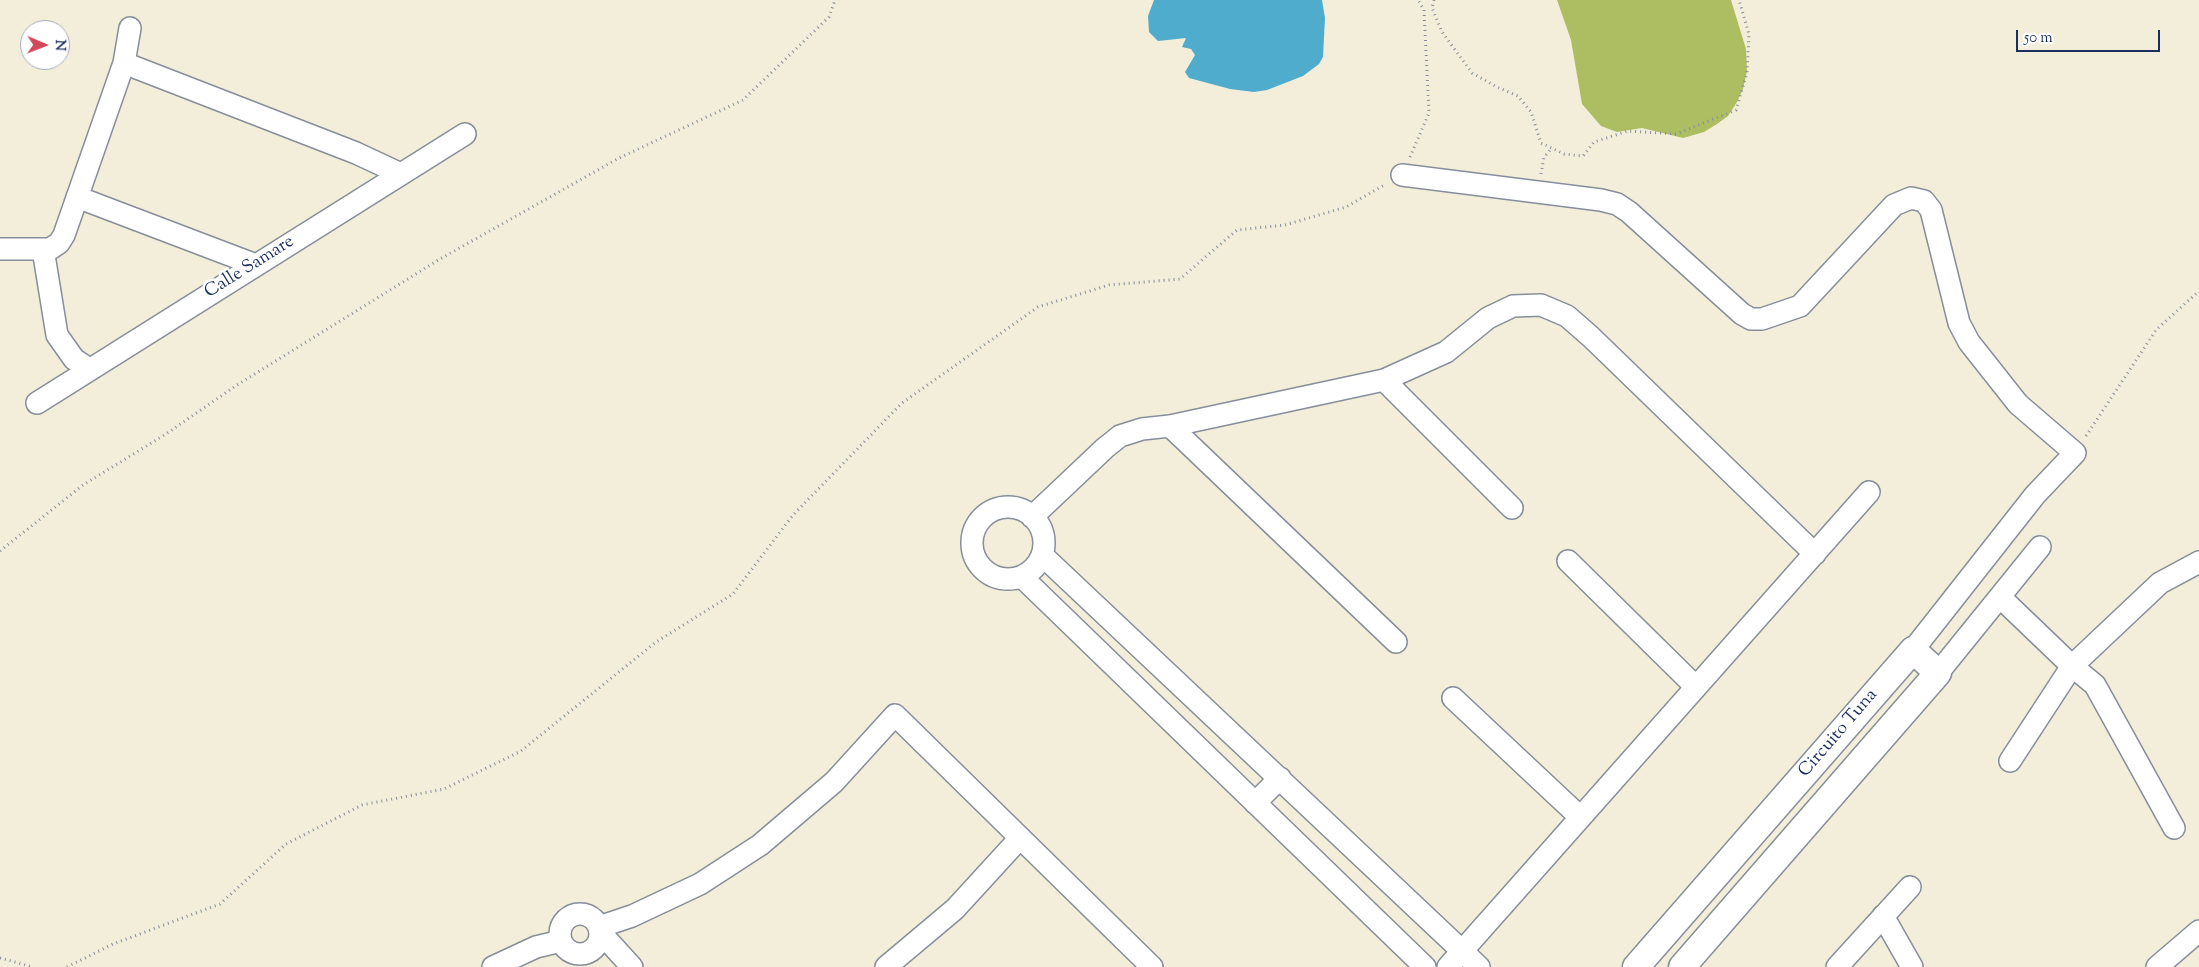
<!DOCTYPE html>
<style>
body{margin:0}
#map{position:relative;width:2199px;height:967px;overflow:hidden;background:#f2eeda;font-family:"Sorts Mill Goudy",serif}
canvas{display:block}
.north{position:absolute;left:20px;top:20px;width:50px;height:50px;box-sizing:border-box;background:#fff;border:1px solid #a4acbf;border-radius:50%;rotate:91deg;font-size:14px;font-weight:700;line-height:20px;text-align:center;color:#1b2f5e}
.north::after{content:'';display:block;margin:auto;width:18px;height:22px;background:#d1495b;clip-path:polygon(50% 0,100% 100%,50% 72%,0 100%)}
.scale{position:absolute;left:2016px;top:30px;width:144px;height:22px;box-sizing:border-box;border:2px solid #1b2f5e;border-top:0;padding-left:6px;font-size:15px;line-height:18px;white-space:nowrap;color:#1b2f5e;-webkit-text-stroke:4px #fff;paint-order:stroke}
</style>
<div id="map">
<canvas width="2199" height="967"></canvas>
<div class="north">N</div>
<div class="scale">50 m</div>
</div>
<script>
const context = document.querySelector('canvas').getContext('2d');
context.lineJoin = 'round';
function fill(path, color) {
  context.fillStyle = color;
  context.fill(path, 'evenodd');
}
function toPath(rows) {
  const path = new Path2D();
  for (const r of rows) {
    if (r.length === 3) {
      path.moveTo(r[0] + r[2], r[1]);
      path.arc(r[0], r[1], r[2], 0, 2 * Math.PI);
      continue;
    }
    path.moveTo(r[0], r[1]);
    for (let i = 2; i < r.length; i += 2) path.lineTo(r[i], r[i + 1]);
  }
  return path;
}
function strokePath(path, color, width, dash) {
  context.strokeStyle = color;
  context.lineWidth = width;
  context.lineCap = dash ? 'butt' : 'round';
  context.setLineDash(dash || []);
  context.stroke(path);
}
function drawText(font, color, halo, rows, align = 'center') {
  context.font = font + ' "Sorts Mill Goudy",serif';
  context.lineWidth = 5;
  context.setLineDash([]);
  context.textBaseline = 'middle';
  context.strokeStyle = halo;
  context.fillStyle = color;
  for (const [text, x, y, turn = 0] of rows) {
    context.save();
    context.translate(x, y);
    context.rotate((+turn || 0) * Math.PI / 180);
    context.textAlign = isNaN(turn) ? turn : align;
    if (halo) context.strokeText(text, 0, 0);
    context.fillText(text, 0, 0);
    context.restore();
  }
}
fill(toPath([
 [1557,0,1731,0,1746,49,1747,71,1743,89,1737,102,1728,116,1717,124,1704,132,1683,138,1642,128,1617,132,1601,126,1582,104,1571,40]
]), '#adbe62');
fill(toPath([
 [1154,0,1322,0,1325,18,1323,57,1319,64,1303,76,1267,90,1254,92,1230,89,1189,78,1185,72,1195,55,1191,49,1182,47,1186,38,1158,41,1149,32,1148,16]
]), '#4faccd');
const minor = toPath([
 [124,63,356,153,401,174],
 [1402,175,1601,200,1617,204,1629,212,1742,314,1751,319,1762,319,1800,306,1894,205,1911,198,1924,201,1931,210,1959,323,1969,342,2018,404,2075,453,2035,495,1913,650],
 [77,197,256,265],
 [0,249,50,249,59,243,64,235,124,63,130,28],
 [43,249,57,335,74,359,89,369],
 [1384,380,1512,508],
 [37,403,465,134],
 [1170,426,1396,642],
 [1008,543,36],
 [1032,517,1105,448,1120,436,1142,429,1170,426,1384,380,1446,352,1488,318,1513,306,1541,305,1567,316,1591,337,1815,554],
 [1042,555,1479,967],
 [1568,561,1696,687],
 [1022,577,1425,967],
 [2000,597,2072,666,2095,685,2174,828],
 [1938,673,2040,547],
 [1453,698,1580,817],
 [2010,761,2072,666,2160,583,2199,562],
 [1255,803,1280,778],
 [580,934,20],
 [1883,916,1912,967],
 [599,927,632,916,700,884,760,845,834,782,895,715,1152,967],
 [601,933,632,967],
 [493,967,536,947,561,941],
 [886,967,955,909,1020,838],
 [1448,967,1869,492],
 [1837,967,1910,887],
 [2157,967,2199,931]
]);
const tertiary = toPath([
 [1636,967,1913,650,1938,673,1682,967]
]);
strokePath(minor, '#868e9c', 24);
strokePath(tertiary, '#868e9c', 29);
strokePath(toPath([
 [1434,0,1432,8,1442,32,1472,73,1497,87,1518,96,1531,112,1541,143,1564,154,1583,156,1594,142,1628,131,1676,134,1736,110,1747,73,1749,34,1739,0],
 [1410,157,1429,113,1424,10,1418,0],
 [1541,174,1544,157,1552,148],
 [2086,436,2156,330,2199,291],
 [0,551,83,485,166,434,237,385,440,259,619,158,743,100,829,17,835,0],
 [0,958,33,967],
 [67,967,113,944,220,904,286,844,362,805,444,789,521,751,656,642,733,594,793,515,902,403,1038,307,1109,285,1180,279,1237,230,1285,225,1346,207,1386,184]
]), '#868e9c', 3, [1, 4]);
strokePath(minor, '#fff', 21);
strokePath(tertiary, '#fff', 26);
drawText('18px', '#1b2f5e', '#fff', [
 ["Calle Samare",250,268,-32],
 ["Circuito Tuna",1839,734,-49]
]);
</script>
